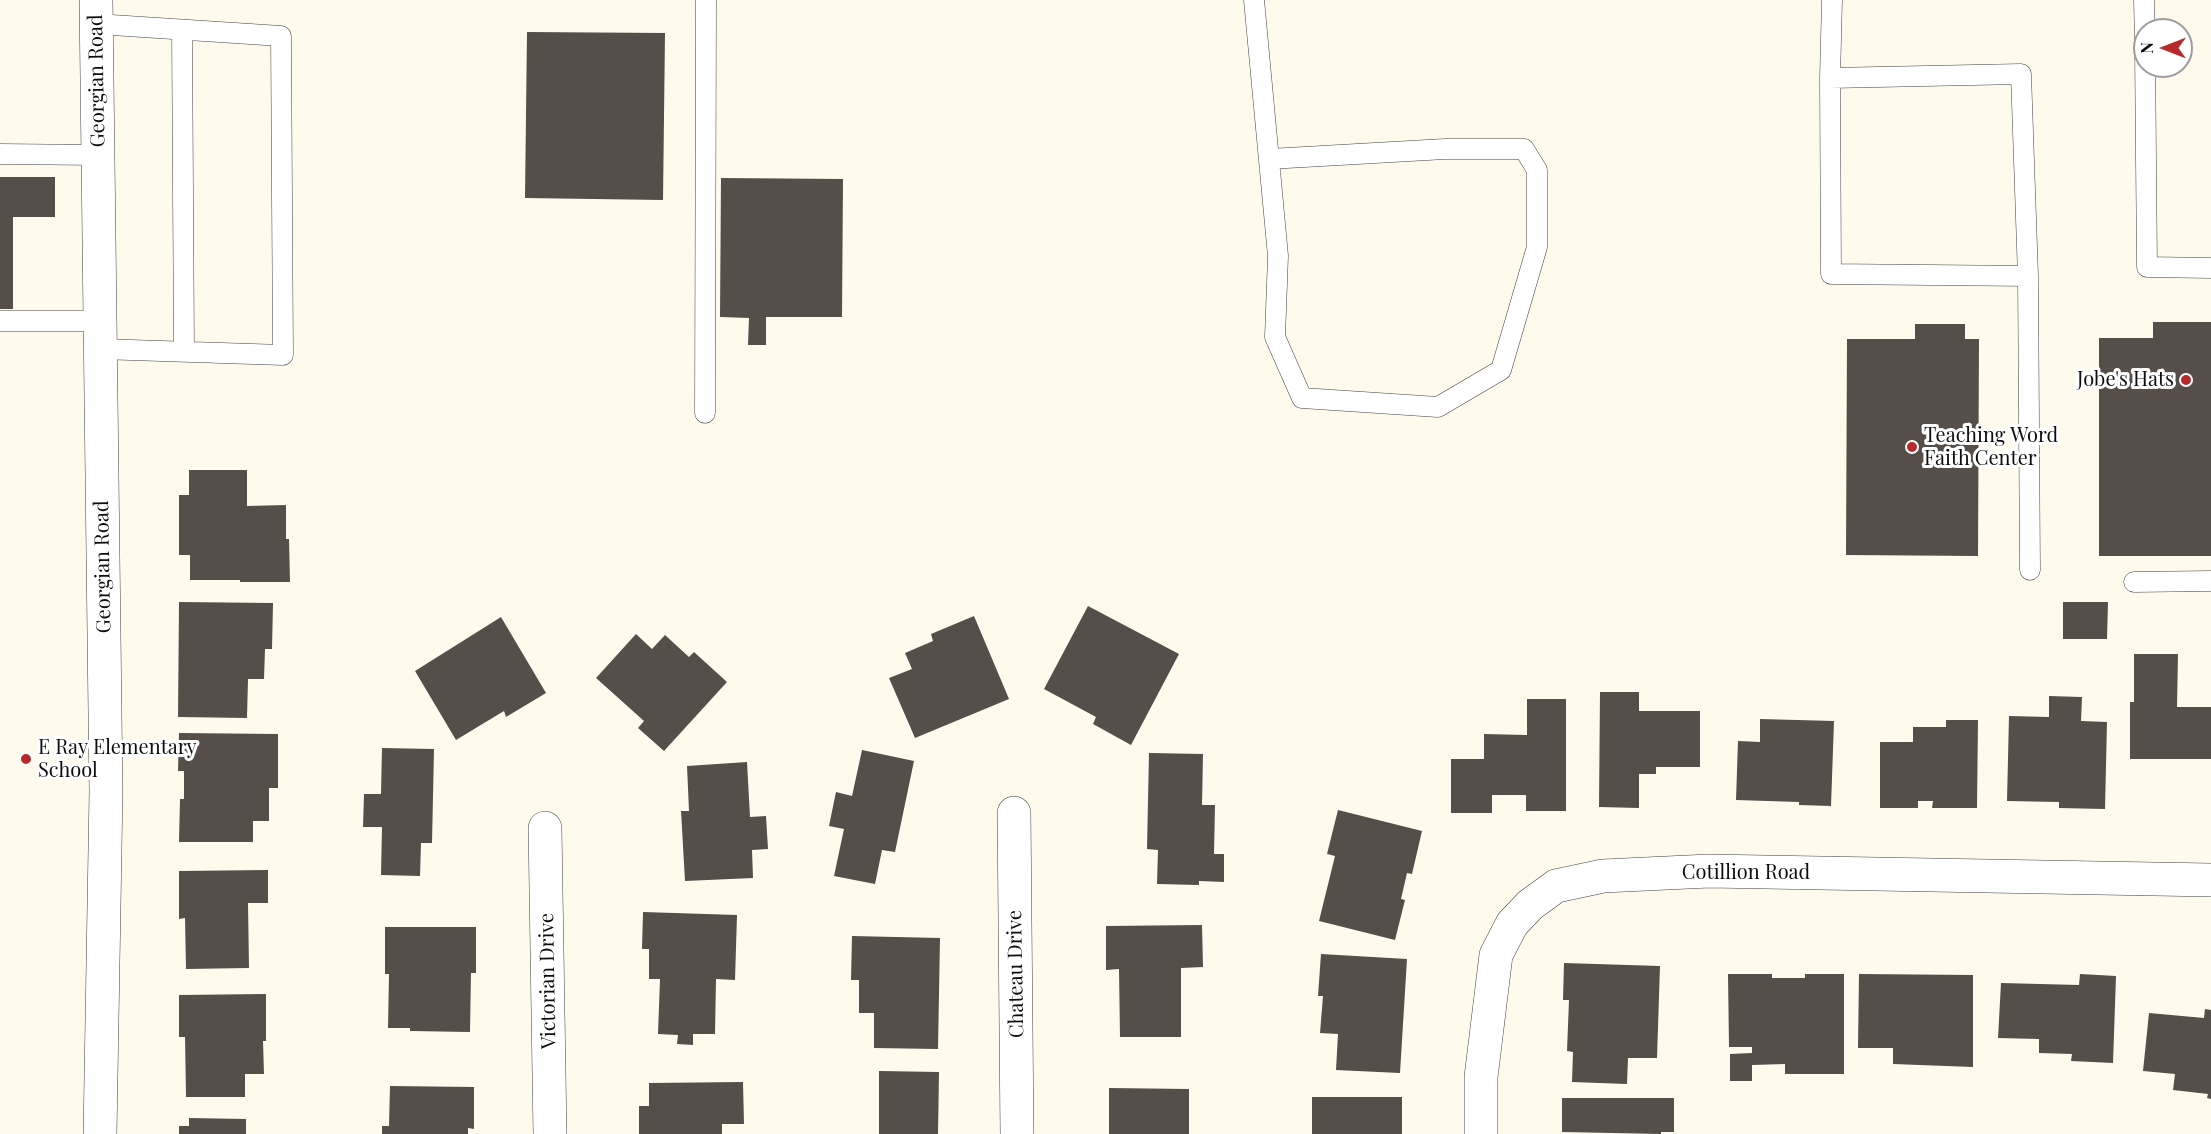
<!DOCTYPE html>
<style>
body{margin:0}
#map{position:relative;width:2211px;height:1134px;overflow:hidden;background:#fefbed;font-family:"Playfair Display",serif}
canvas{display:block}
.north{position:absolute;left:2133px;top:18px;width:60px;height:60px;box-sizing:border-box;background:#fff;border:2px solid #9e9e9e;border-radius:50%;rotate:270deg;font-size:16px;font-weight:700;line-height:24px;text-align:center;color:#0d0d0d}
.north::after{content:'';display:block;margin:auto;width:21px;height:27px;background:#b8292c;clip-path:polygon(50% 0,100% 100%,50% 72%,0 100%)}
</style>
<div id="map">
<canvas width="2211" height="1134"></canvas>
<div class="north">N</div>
</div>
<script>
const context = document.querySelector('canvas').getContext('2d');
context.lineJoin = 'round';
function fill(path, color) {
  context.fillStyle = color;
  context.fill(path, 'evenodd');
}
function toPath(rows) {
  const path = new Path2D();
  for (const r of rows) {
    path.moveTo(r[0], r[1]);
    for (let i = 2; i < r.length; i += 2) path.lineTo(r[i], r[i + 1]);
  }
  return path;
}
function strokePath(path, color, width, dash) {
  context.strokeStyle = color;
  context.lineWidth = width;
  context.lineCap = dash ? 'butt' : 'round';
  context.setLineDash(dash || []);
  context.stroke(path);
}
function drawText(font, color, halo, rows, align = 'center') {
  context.font = font + ' "Playfair Display",serif';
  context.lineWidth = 6;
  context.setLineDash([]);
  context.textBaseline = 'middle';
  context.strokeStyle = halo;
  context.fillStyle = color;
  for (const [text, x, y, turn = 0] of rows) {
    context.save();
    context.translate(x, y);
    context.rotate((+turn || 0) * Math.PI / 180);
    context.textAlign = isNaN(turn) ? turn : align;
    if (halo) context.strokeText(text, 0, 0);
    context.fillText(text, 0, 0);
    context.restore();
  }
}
fill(toPath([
 [527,32,665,33,663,200,525,198],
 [0,177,55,177,55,217,13,217,13,309,0,309],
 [721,178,843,179,842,317,766,317,766,345,748,345,749,318,720,317],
 [2153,322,2211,322,2211,556,2099,556,2099,338,2153,338],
 [1915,324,1965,324,1965,339,1979,339,1978,556,1846,555,1847,339,1915,339],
 [189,470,247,470,247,506,286,505,286,539,289,539,290,582,240,582,240,580,190,580,190,555,179,555,179,495,189,495],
 [179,602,273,603,272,649,265,649,264,679,248,679,247,718,178,717],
 [2063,602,2108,602,2107,639,2063,639],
 [1088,606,1179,654,1131,745,1093,724,1096,717,1044,689],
 [974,616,1009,699,915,738,889,678,912,669,905,653,933,641,931,634],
 [501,617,546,693,506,717,504,711,456,740,415,671],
 [636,634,652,649,665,635,689,657,694,652,727,682,664,751,638,728,644,721,596,678],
 [2134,654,2178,654,2177,707,2211,707,2211,759,2130,759,2130,702,2134,702],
 [1600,692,1639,692,1639,711,1700,711,1700,767,1656,767,1656,774,1639,774,1639,808,1599,807],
 [2049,696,2082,697,2081,721,2107,722,2105,809,2059,808,2059,802,2007,801,2009,716,2049,717],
 [1527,699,1566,699,1566,811,1526,811,1526,795,1492,795,1492,813,1451,813,1451,759,1484,759,1484,734,1527,735],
 [1760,719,1834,721,1831,806,1799,805,1799,802,1736,800,1738,741,1760,742],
 [1946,720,1978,720,1977,808,1932,808,1933,801,1918,801,1918,808,1880,808,1880,742,1913,742,1913,727,1946,727],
 [179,733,278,734,278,788,269,788,269,821,253,821,253,842,179,842,180,799,184,799,184,771,178,771],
 [382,748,434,749,432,843,421,843,420,876,381,875,382,827,363,827,364,794,381,794],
 [862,750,914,761,895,852,882,850,875,884,834,876,844,829,829,826,836,792,852,796],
 [1149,753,1203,754,1202,805,1215,805,1214,854,1224,854,1224,882,1199,881,1199,885,1157,884,1158,850,1147,849],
 [747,762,750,817,766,816,768,849,752,850,753,878,685,881,681,811,689,811,687,766],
 [1338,810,1422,831,1412,874,1407,873,1401,899,1405,900,1395,940,1319,921,1335,856,1327,854],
 [268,870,268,903,248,903,249,968,186,969,185,918,179,919,179,871],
 [643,912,737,915,735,980,716,979,715,1034,693,1034,693,1045,677,1044,678,1035,658,1034,660,979,649,979,649,949,642,949],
 [1202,925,1203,967,1181,968,1181,1037,1120,1037,1119,969,1106,970,1106,926],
 [385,927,476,927,476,973,471,973,470,1032,410,1031,410,1028,388,1028,389,974,385,974],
 [852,936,940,938,938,1049,874,1048,874,1013,859,1013,859,980,851,980],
 [1321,954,1407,959,1400,1073,1336,1070,1338,1034,1320,1033,1323,996,1318,996],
 [1564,963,1660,966,1657,1058,1628,1058,1627,1084,1572,1082,1573,1052,1567,1051,1569,1000,1563,1000],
 [1728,974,1772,974,1772,978,1805,978,1805,974,1844,974,1844,1074,1785,1074,1785,1064,1752,1065,1752,1081,1730,1081,1730,1054,1752,1053,1752,1047,1729,1047],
 [1859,974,1973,975,1973,1067,1893,1064,1893,1048,1858,1048],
 [2080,974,2116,976,2113,1063,2071,1061,2072,1054,2039,1053,2039,1039,1998,1038,2001,983,2079,985],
 [266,994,266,1041,263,1041,264,1074,245,1074,245,1097,186,1097,185,1037,179,1037,179,995],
 [2205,1009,2211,1010,2211,1099,2207,1098,2208,1094,2173,1090,2175,1074,2143,1071,2149,1013,2204,1018],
 [879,1071,939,1072,938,1134,879,1134],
 [743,1082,744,1124,722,1124,722,1134,639,1134,639,1106,649,1106,649,1083],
 [390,1086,474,1087,474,1129,468,1128,468,1134,382,1134,382,1126,389,1126],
 [1109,1088,1189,1089,1189,1134,1109,1134],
 [1312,1097,1402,1097,1402,1134,1312,1134],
 [1562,1098,1674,1098,1674,1132,1661,1132,1661,1134,1562,1132],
 [189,1118,246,1119,246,1134,179,1134,179,1126,189,1126]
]), '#554e49');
const service = toPath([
 [1254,0,1278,256,1275,337,1302,398,1438,407,1501,370,1537,247,1537,170,1524,149,1445,149,1269,159],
 [2144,0,2145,44],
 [96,24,281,36,283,355,100,349],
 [182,30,184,351],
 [2145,50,2147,267,2211,268],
 [1830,78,2021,74,2028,276,1831,274,1830,78,1832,0],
 [0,154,98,155],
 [2028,276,2030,570],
 [0,321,100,321],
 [705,413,706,0],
 [2134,582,2211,581]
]);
const minor = toPath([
 [96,0,106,792,100,1134],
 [1014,813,1017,1134],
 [545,828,550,1134],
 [1481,1134,1481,1077,1496,955,1512,924,1530,905,1556,886,1603,876,1709,871,2211,880]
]);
strokePath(service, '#404040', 21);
strokePath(minor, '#404040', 34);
strokePath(service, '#fff', 20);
strokePath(minor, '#fff', 33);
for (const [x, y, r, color] of [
 [2186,380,6,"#b8292c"],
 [1912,447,6,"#b8292c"],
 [26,759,6,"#b8292c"]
]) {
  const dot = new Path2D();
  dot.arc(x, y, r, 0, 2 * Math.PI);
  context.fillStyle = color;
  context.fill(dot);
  strokePath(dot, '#fff', 2);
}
drawText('20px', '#0d0d0d', '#fff', [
 ["Georgian Road",97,81,-91],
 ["Georgian Road",103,567,-91],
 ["Cotillion Road",1746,873],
 ["Chateau Drive",1016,974,-91],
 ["Victorian Drive",548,981,-91]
]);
drawText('20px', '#0d0d0d', '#fff', [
 ["Jobe's Hats",2174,380,"right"],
 ["Teaching Word",1924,436],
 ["Faith Center",1924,459],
 ["E Ray Elementary",38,748],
 ["School",38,771]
], 'left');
</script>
